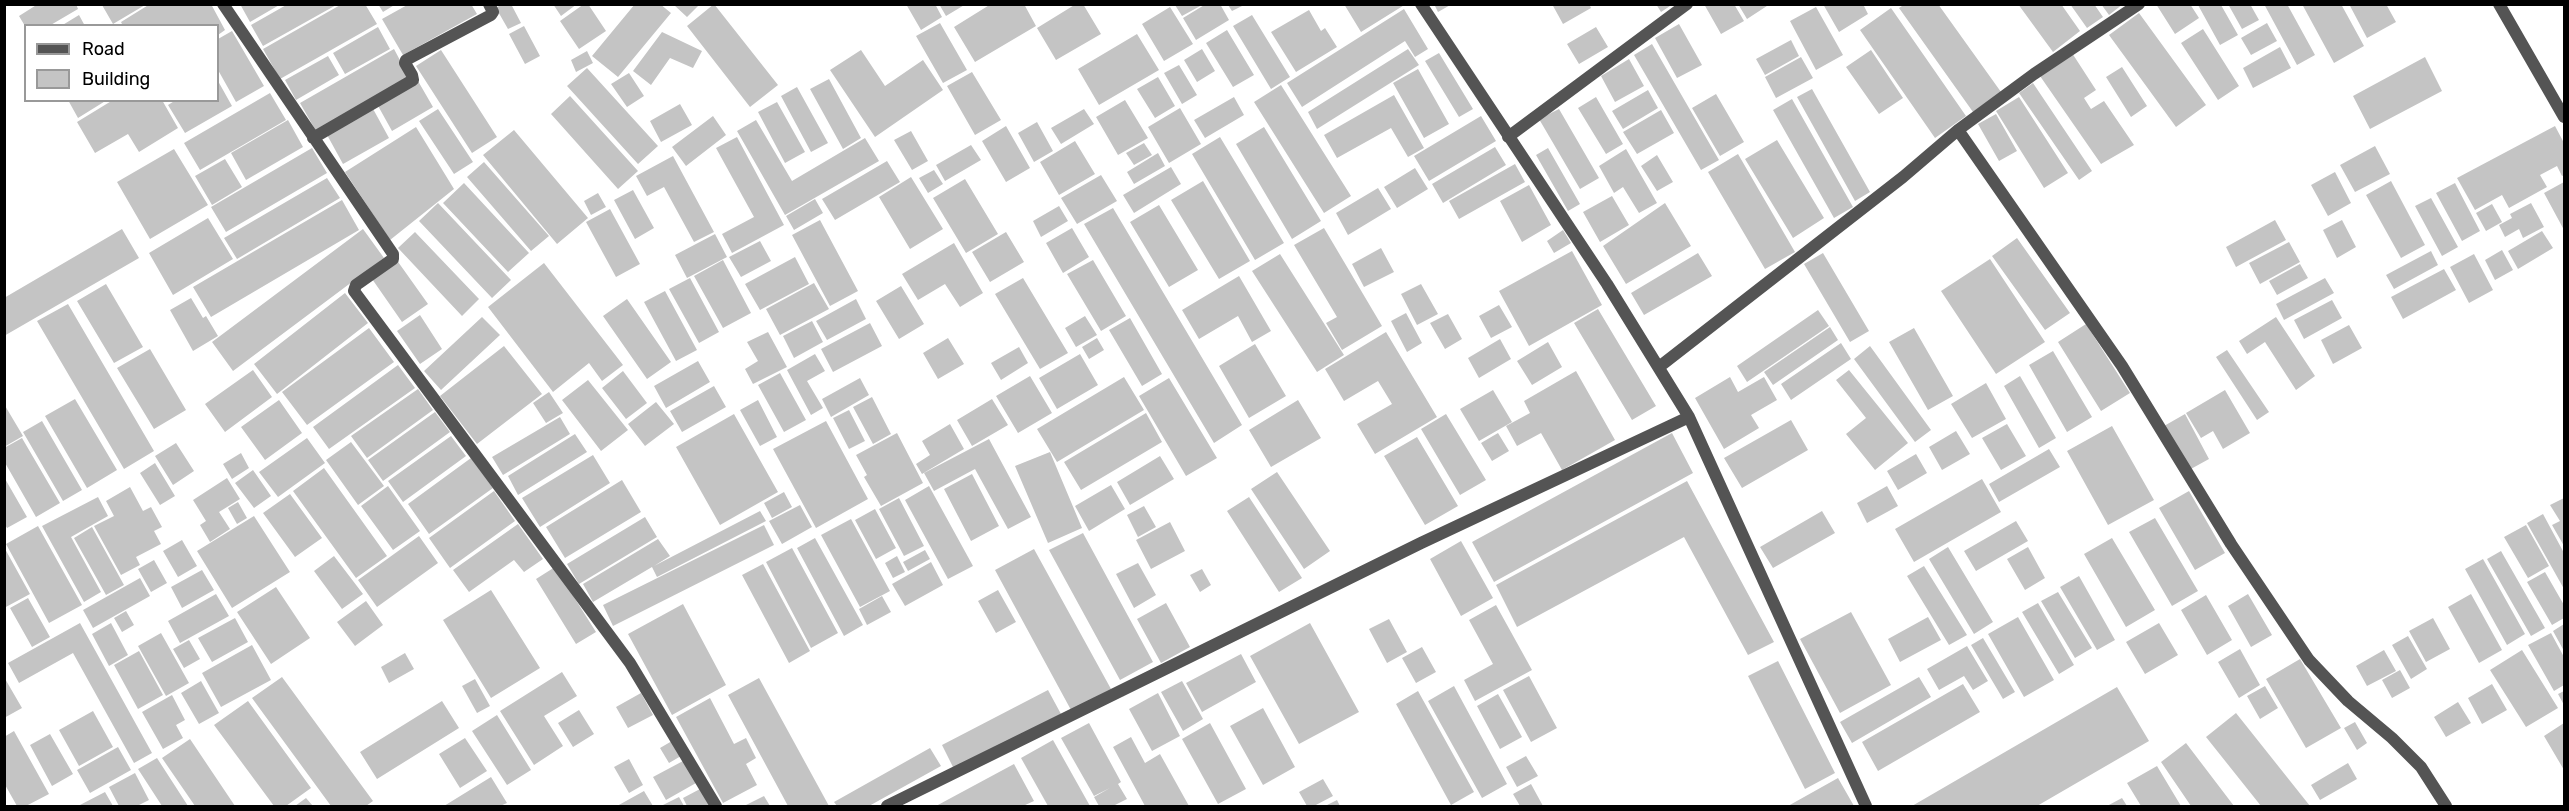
<!DOCTYPE html>
<style>
body{margin:0}
#map{position:relative;width:2569px;height:811px;overflow:hidden;background:#fff;font-family:Rubik,sans-serif}
canvas{display:block}
.frame{position:absolute;inset:0;border:6px solid #000;pointer-events:none}
.legend{position:absolute;left:24px;top:24px;width:195px;height:78px;box-sizing:border-box;background:#fff;border:2px solid #999;margin:0;padding:8px 10px;list-style:none;font-size:18px;color:#000}
.legend li{display:flex;align-items:center;gap:12px;height:30px}
.legend b{width:30px;border:2px solid #999}
</style>
<div id="map">
<canvas width="2569" height="811"></canvas>
<div class="frame"></div>
<ul class="legend">
<li><b style="height:8px;background:#545454"></b>Road</li>
<li><b style="height:16px;background:#c4c4c4"></b>Building</li>
</ul>
</div>
<script>
const context = document.querySelector('canvas').getContext('2d');
context.lineJoin = 'round';
function fill(path, color) {
  context.fillStyle = color;
  context.fill(path, 'evenodd');
}
function toPath(rows) {
  const path = new Path2D();
  for (const r of rows) {
    path.moveTo(r[0], r[1]);
    for (let i = 2; i < r.length; i += 2) path.lineTo(r[i], r[i + 1]);
  }
  return path;
}
function strokePath(path, color, width, dash) {
  context.strokeStyle = color;
  context.lineWidth = width;
  context.lineCap = dash ? 'butt' : 'round';
  context.setLineDash(dash || []);
  context.stroke(path);
}
fill(toPath([
 [38,4,76,4,78,9,49,26,25,26,19,16],
 [150,4,211,4,225,30,218,35,218,26,123,26,121,22],
 [240,4,281,4,250,22],
 [288,4,338,4,263,46,251,25],
 [342,4,365,4,377,24,280,79,263,49],
 [378,4,396,4,383,12],
 [409,4,471,4,477,14,403,55,382,19],
 [502,4,511,4,521,23,508,29,496,8],
 [553,4,577,4,561,16],
 [584,4,588,4,606,31,579,49,560,21],
 [635,4,660,4,671,13,618,77,592,56],
 [714,4,778,85,750,107,687,26],
 [906,4,935,4,942,17,921,30],
 [939,4,966,4,946,16],
 [991,4,1024,4,1036,26,975,62,954,27],
 [1076,4,1083,4,1101,34,1056,60,1037,28],
 [1206,4,1220,4,1229,20,1196,40,1183,18],
 [1344,4,1406,4,1361,32],
 [1434,4,1452,4,1438,12],
 [1552,4,1589,4,1591,8,1563,24],
 [1656,4,1669,4,1670,6,1661,12],
 [1704,4,1734,4,1744,21,1721,34],
 [1738,4,1770,4,1747,19],
 [1823,4,1863,4,1868,14,1839,32],
 [1905,4,1938,4,2001,92,1973,112,1899,8],
 [2018,4,2061,4,2080,31,2053,52],
 [2070,4,2094,4,2103,17,2087,28],
 [2101,4,2123,4,2109,15],
 [2156,4,2190,4,2199,18,2175,34],
 [2228,4,2250,4,2259,20,2242,29],
 [2264,4,2287,4,2315,55,2297,65],
 [2302,4,2341,4,2364,46,2334,63],
 [2349,4,2386,4,2396,22,2367,38],
 [102,5,145,5,113,24],
 [674,5,699,5,687,17],
 [1175,5,1202,5,1182,16],
 [1228,5,1244,5,1232,11],
 [2198,5,2221,5,2238,35,2220,45],
 [1170,7,1193,44,1164,61,1142,24],
 [1816,7,1843,55,1816,70,1790,21],
 [1891,8,1966,116,1935,138,1860,30],
 [1404,9,1428,49,1415,57,1405,41,1302,107,1287,83],
 [1309,10,1321,31,1325,28,1337,47,1296,72,1271,32],
 [2139,13,2206,105,2176,127,2109,35],
 [79,15,85,26,61,26],
 [1252,15,1290,77,1271,89,1233,26],
 [940,23,967,70,943,83,916,36],
 [2267,23,2277,41,2251,55,2241,38],
 [1679,24,1702,65,1677,78,1655,38],
 [524,26,540,56,525,64,509,34],
 [378,27,390,49,345,74,333,53],
 [1596,27,1608,47,1579,64,1567,44],
 [2203,29,2239,86,2218,100,2181,43],
 [1227,30,1254,75,1233,87,1206,43],
 [232,31,264,86,236,102,218,70,218,39],
 [662,32,702,51,693,68,670,58,651,85,633,71],
 [1137,34,1159,70,1099,105,1078,69],
 [1791,40,1799,56,1765,75,1756,59],
 [1652,44,1719,160,1701,170,1634,55],
 [2280,47,2291,68,2253,88,2243,68],
 [394,49,410,79,316,131,300,103],
 [1202,49,1215,71,1197,82,1184,60],
 [1408,49,1419,65,1317,129,1308,112],
 [441,50,497,137,472,153,416,66],
 [861,50,885,86,923,60,943,90,875,137,830,70],
 [1871,50,1903,98,1879,114,1846,67],
 [587,51,593,63,576,72,571,60],
 [1439,53,1473,109,1459,117,1425,61],
 [2072,53,2096,90,2084,98,2091,109,2104,101,2134,145,2101,164,2040,76],
 [328,56,339,75,296,100,285,80],
 [1801,57,1813,78,1776,98,1765,77],
 [2425,57,2442,91,2370,129,2353,96],
 [1629,59,1644,86,1615,102,1601,76],
 [1179,65,1197,95,1182,104,1164,73],
 [2122,67,2147,106,2131,117,2106,77],
 [587,68,658,146,638,164,567,86],
 [1418,69,1449,124,1424,138,1393,83],
 [972,72,1001,120,975,135,947,86],
 [629,73,644,96,627,107,611,84],
 [1158,77,1175,106,1155,118,1137,89],
 [829,79,861,138,843,149,810,89],
 [218,81,232,106,185,133,168,105,176,100,218,100],
 [418,81,433,107,392,131,377,104],
 [2033,83,2092,171,2079,180,2019,93],
 [1281,85,1351,196,1324,213,1254,102],
 [797,87,828,143,811,152,781,96],
 [1812,89,1870,192,1855,201,1797,97],
 [1648,90,1658,108,1623,129,1612,111],
 [270,93,286,120,200,170,184,143],
 [1716,94,1744,142,1720,156,1692,108],
 [1394,95,1424,148,1408,157,1391,128,1337,158,1324,135],
 [570,96,638,171,618,189,551,114],
 [1234,97,1244,115,1205,138,1194,120],
 [1596,97,1623,144,1606,154,1578,108],
 [2019,97,2068,173,2044,188,1996,111],
 [1792,99,1853,207,1834,218,1773,110],
 [68,100,107,100,78,118],
 [113,100,162,100,178,128,139,152,128,134,95,153,77,122],
 [1125,100,1148,138,1118,155,1096,117],
 [777,102,805,152,785,163,758,112],
 [680,104,692,125,661,142,650,121],
 [372,107,389,138,343,164,326,133],
 [1180,108,1201,144,1169,163,1148,127],
 [438,109,473,162,454,174,419,121],
 [1084,109,1094,124,1061,144,1051,128],
 [1559,109,1599,178,1580,189,1539,119],
 [1661,110,1674,133,1637,154,1623,132],
 [1996,114,2017,151,1999,161,1978,124],
 [713,116,726,135,686,166,672,147],
 [1481,116,1496,141,1429,181,1414,156],
 [288,120,303,147,246,180,231,153],
 [756,120,792,181,865,138,879,161,785,215,737,131],
 [1037,122,1053,151,1034,162,1018,133],
 [1006,126,1030,168,1006,182,982,141],
 [2555,126,2564,143,2564,175,2562,176,2557,166,2540,175,2547,187,2509,208,2502,195,2475,210,2457,178],
 [416,127,454,189,390,240,345,172],
 [1264,127,1321,221,1292,239,1236,144],
 [514,130,588,218,557,244,483,155],
 [911,131,928,161,912,170,894,140],
 [737,137,784,225,732,253,722,234,754,217,716,148],
 [1220,137,1284,243,1255,260,1192,154],
 [1777,140,1824,218,1793,238,1745,159],
 [1075,141,1095,174,1059,195,1040,162],
 [1144,143,1152,155,1134,165,1126,153],
 [971,145,981,160,945,181,936,165],
 [2375,146,2390,174,2355,192,2340,165],
 [1495,147,1506,165,1443,203,1432,184],
 [312,148,327,173,226,232,211,207],
 [1548,148,1580,204,1568,211,1536,155],
 [174,149,208,205,150,239,117,182],
 [1626,149,1657,203,1639,213,1623,187,1614,193,1599,166],
 [1158,153,1165,166,1134,184,1127,172],
 [1738,154,1795,252,1765,269,1708,172],
 [1657,155,1673,182,1657,191,1641,166],
 [673,156,714,232,694,242,664,187,647,196,636,176],
 [225,159,242,187,212,205,195,176],
 [887,161,900,182,835,220,822,199],
 [484,162,549,236,531,251,467,177],
 [1515,164,1525,182,1459,219,1449,201],
 [1171,167,1181,184,1134,213,1123,195],
 [1415,168,1428,189,1397,208,1384,187],
 [934,170,943,184,928,193,919,178],
 [2335,172,2351,203,2328,216,2311,185],
 [1101,175,1117,201,1077,224,1061,198],
 [911,177,943,229,910,249,879,197],
 [327,178,340,198,237,259,224,238],
 [965,179,998,234,966,253,933,198],
 [1203,181,1250,261,1219,279,1171,200],
 [2391,181,2425,245,2401,258,2366,195],
 [2564,182,2564,230,2544,193],
 [464,183,529,253,508,272,443,203],
 [2455,183,2480,231,2462,241,2436,193],
 [1529,185,1551,225,1522,242,1500,201],
 [1378,188,1391,209,1348,235,1336,213],
 [633,190,654,228,635,239,614,200],
 [598,193,606,207,591,215,584,201],
 [1612,196,1629,225,1600,242,1583,212],
 [2431,198,2458,247,2442,256,2415,206],
 [815,199,823,213,794,230,786,216],
 [342,200,359,230,211,317,193,287],
 [438,203,511,280,492,298,419,221],
 [1665,203,1691,246,1626,284,1603,246],
 [2531,203,2544,227,2523,238,2519,229,2505,237,2499,225,2512,218,2510,214],
 [2492,204,2502,222,2486,231,2476,213],
 [1159,205,1198,270,1169,287,1130,222],
 [1059,206,1068,221,1041,237,1033,221],
 [1113,208,1242,425,1214,443,1084,224],
 [610,209,640,264,616,277,586,222],
 [208,218,233,259,173,295,149,253],
 [820,220,858,291,830,306,792,235],
 [2275,220,2286,240,2236,267,2226,247],
 [2342,220,2356,247,2337,258,2323,230],
 [1072,228,1089,257,1063,273,1046,243],
 [1324,228,1382,326,1342,350,1326,323,1337,317,1294,245],
 [122,229,139,258,4,336,4,298],
 [363,229,384,258,233,371,212,342],
 [1563,230,1571,243,1554,253,1547,241],
 [2542,231,2553,248,2518,269,2508,251],
 [415,232,479,299,462,316,398,248],
 [1006,232,1024,262,990,282,972,252],
 [715,234,727,257,687,278,675,255],
 [2017,238,2070,313,2045,330,1992,256],
 [760,241,771,261,741,277,729,257],
 [2289,242,2300,262,2260,284,2249,263],
 [954,243,983,293,960,307,945,284,918,300,902,274],
 [1381,248,1394,272,1364,287,1352,264],
 [2502,250,2513,270,2495,280,2485,260],
 [1572,251,1602,305,1529,346,1499,291],
 [2431,251,2438,265,2394,289,2386,275],
 [1698,253,1712,276,1644,315,1631,293],
 [1823,253,1869,331,1850,342,1804,264],
 [1280,254,1344,355,1317,372,1252,271],
 [2474,254,2493,290,2469,303,2450,267],
 [795,257,809,284,760,310,745,284],
 [396,259,428,304,402,322,370,276],
 [1990,259,2045,342,1996,374,1941,291],
 [723,260,751,313,723,328,694,276],
 [1093,260,1126,316,1101,331,1067,274],
 [544,263,623,365,602,381,589,363,553,392,488,307],
 [2300,264,2308,278,2277,295,2269,281],
 [2444,269,2456,290,2403,319,2391,297],
 [1239,276,1271,331,1252,342,1238,316,1199,339,1182,310],
 [690,278,719,332,699,343,669,289],
 [1023,278,1068,353,1040,369,995,294],
 [2325,278,2334,293,2284,320,2276,304],
 [814,283,829,309,780,335,766,309],
 [106,284,143,347,114,363,77,301],
 [1421,284,1438,314,1417,325,1401,294],
 [901,286,924,324,899,339,876,301],
 [665,291,697,350,676,361,644,302],
 [345,293,368,323,277,394,254,364],
 [191,298,203,318,206,316,218,336,193,351,170,310],
 [627,299,671,362,647,379,603,316],
 [856,299,866,319,827,340,816,321],
 [2332,300,2342,318,2304,339,2294,320],
 [68,304,154,451,124,469,37,321],
 [1499,305,1512,327,1491,338,1479,316],
 [1598,309,1656,406,1632,420,1574,323],
 [1818,310,1829,326,1747,382,1737,366],
 [1406,313,1422,343,1407,352,1391,321],
 [1448,314,1462,339,1445,349,1430,323],
 [420,315,442,349,420,364,397,331],
 [1085,316,1097,335,1076,347,1065,328],
 [482,317,500,335,441,390,424,371],
 [2276,317,2315,376,2296,390,2265,342,2247,354,2239,341],
 [1130,318,1162,374,1142,386,1109,330],
 [812,321,823,342,794,358,783,336],
 [870,323,882,346,833,372,821,349],
 [2086,324,2130,393,2101,411,2058,342],
 [2349,325,2362,348,2333,364,2321,340],
 [1830,327,1838,340,1773,385,1764,372],
 [369,328,394,362,307,425,282,392],
 [1914,328,1953,396,1928,410,1889,342],
 [768,332,787,367,753,384,745,369,758,361,747,342],
 [1386,332,1437,417,1375,454,1357,424,1392,404,1378,381,1344,401,1325,369],
 [948,338,964,364,938,379,923,353],
 [1097,338,1104,350,1089,359,1082,347],
 [1500,339,1511,359,1479,378,1468,358],
 [1548,342,1562,367,1532,385,1517,361],
 [1841,343,1851,359,1791,400,1781,384],
 [1255,344,1286,396,1249,418,1219,366],
 [504,346,542,394,477,444,440,396],
 [1870,346,1931,430,1915,442,1854,359],
 [1019,347,1028,363,1001,380,991,363],
 [150,349,186,410,154,429,117,368],
 [2227,350,2269,412,2257,420,2216,357],
 [2053,351,2092,417,2067,432,2029,365],
 [815,354,825,371,807,381,823,408,811,415,787,370],
 [1080,354,1098,385,1057,409,1039,378],
 [698,361,710,382,666,408,654,386],
 [398,365,415,388,329,449,313,427],
 [253,370,272,397,225,432,205,404],
 [1849,370,1908,443,1875,470,1846,434,1866,418,1836,380],
 [623,371,647,403,626,419,602,388],
 [1576,371,1615,440,1562,470,1541,433,1517,446,1506,426,1530,413,1524,401],
 [780,373,806,420,784,432,758,385],
 [1030,376,1052,413,1018,433,996,396],
 [2020,376,2056,438,2039,448,2004,386],
 [1124,377,1144,410,1057,462,1037,429],
 [1730,377,1738,392,1764,377,1777,400,1751,415,1759,428,1724,449,1695,398],
 [860,378,869,395,831,417,822,399],
 [1169,378,1217,458,1186,476,1139,396],
 [588,380,628,430,601,451,562,400],
 [1986,383,2006,419,1972,438,1951,404],
 [714,386,726,407,682,432,670,411],
 [418,389,433,410,367,458,351,436],
 [1493,390,1512,422,1479,441,1460,409],
 [2225,390,2250,433,2223,449,2213,431,2201,438,2186,413],
 [549,392,563,413,546,423,533,403],
 [872,397,891,434,873,444,853,407],
 [75,399,117,470,87,488,45,416],
 [992,399,1008,425,972,446,957,420],
 [279,400,302,433,265,460,241,427],
 [758,400,777,437,760,446,740,410],
 [1298,400,1321,438,1271,467,1249,430],
 [656,402,674,424,645,446,628,424],
 [4,404,23,436,4,447],
 [849,410,865,441,849,449,833,418],
 [435,412,450,432,383,481,368,460],
 [1146,413,1162,442,1081,490,1064,462],
 [734,414,778,492,720,525,676,447],
 [1446,414,1486,480,1460,495,1421,429],
 [2185,414,2209,459,2189,470,2164,426],
 [560,417,570,434,503,475,492,457],
 [1791,420,1808,450,1742,488,1724,458],
 [42,421,82,490,63,501,23,432],
 [826,421,868,499,816,528,773,449],
 [950,424,964,449,922,474,916,464,930,455,922,441],
 [2007,424,2026,456,2001,470,1982,438],
 [2112,426,2154,500,2108,525,2067,451],
 [1956,431,1970,454,1942,470,1929,447],
 [897,433,923,483,881,506,864,477,867,475,856,455],
 [1498,433,1509,451,1492,461,1481,443],
 [1672,433,1693,473,1494,582,1472,542],
 [575,434,587,452,518,495,508,476],
 [451,436,466,456,403,502,388,481],
 [1417,437,1458,506,1425,525,1384,456],
 [22,438,60,503,36,517,4,461,4,448],
 [307,438,325,463,278,497,259,472],
 [989,439,1031,517,1008,529,975,469,934,491,924,473],
 [351,442,384,486,358,505,326,460],
 [176,443,194,471,173,485,155,456],
 [2049,449,2060,467,1999,502,1989,484],
 [1050,452,1082,528,1048,543,1015,466],
 [241,453,249,468,232,479,223,464],
 [1916,454,1927,473,1898,490,1887,471],
 [593,455,610,483,540,527,522,498],
 [1160,456,1174,479,1130,505,1117,482],
 [471,458,493,488,429,534,408,504],
 [155,463,175,496,160,505,140,473],
 [324,468,387,556,356,578,293,491],
 [253,470,271,496,254,508,235,483],
 [1277,472,1330,551,1304,569,1251,489],
 [972,474,999,526,971,541,944,489],
 [4,477,27,517,7,528,4,523],
 [227,478,240,499,219,512,230,529,210,542,200,525,206,521,193,500],
 [1982,479,2001,512,1914,562,1895,529],
 [622,480,641,512,565,558,546,527],
 [1687,481,1774,642,1748,655,1684,537,1517,627,1496,585],
 [1111,485,1125,509,1089,531,1075,506],
 [388,486,420,531,393,550,361,506],
 [929,486,973,566,948,579,905,500],
 [1887,486,1898,506,1867,523,1857,503],
 [130,487,143,511,151,507,162,527,154,531,161,544,136,557,140,565,121,575,94,526,114,516,106,501],
 [494,491,515,521,450,568,429,538],
 [2189,491,2225,553,2195,570,2159,508],
 [784,492,792,507,772,518,764,503],
 [290,494,322,538,295,557,263,513],
 [98,497,108,516,71,537,101,592,84,602,42,526],
 [1249,497,1302,578,1279,592,1227,511],
 [899,498,924,546,904,556,879,509],
 [2564,498,2564,546,2552,525,2560,521,2550,505],
 [238,502,247,518,237,524,228,508],
 [800,505,812,527,782,544,769,521],
 [1144,506,1156,527,1138,537,1127,515],
 [875,509,896,548,876,559,855,520],
 [760,511,766,521,657,577,652,567,593,602,583,584,658,539,670,556,654,566],
 [1822,511,1835,533,1773,568,1760,547],
 [2543,514,2564,553,2564,589,2527,523],
 [254,516,290,572,232,608,197,551],
 [645,517,657,537,579,584,567,564],
 [2155,518,2198,591,2172,606,2129,532],
 [851,519,890,591,860,607,821,535],
 [2016,521,2028,541,1976,571,1964,551],
 [1170,522,1185,551,1151,569,1136,540],
 [518,524,543,559,524,572,514,560,469,592,453,570],
 [764,525,774,545,613,626,603,605],
 [2526,525,2549,566,2528,578,2504,537],
 [38,526,82,605,49,623,6,544],
 [92,527,124,585,106,595,74,538],
 [1083,533,1153,662,1120,680,1049,550],
 [419,536,438,563,377,607,358,580],
 [815,538,863,625,844,636,797,548],
 [2112,538,2155,610,2126,627,2084,554],
 [182,540,197,566,178,577,163,551],
 [1461,541,1493,598,1461,616,1430,559],
 [4,547,30,594,4,608],
 [1948,547,1993,622,1974,634,1929,559],
 [2028,547,2045,578,2025,590,2007,559],
 [792,548,838,633,811,648,766,562],
 [1034,549,1111,689,1071,710,995,570],
 [925,550,930,559,908,571,903,562],
 [2501,551,2545,628,2531,636,2487,559],
 [334,556,363,594,342,609,314,571],
 [897,556,905,572,893,578,885,563],
 [2483,559,2525,634,2507,645,2465,569],
 [154,560,167,583,151,592,138,569],
 [931,562,943,585,905,606,892,584],
 [1138,563,1156,595,1134,608,1116,574],
 [763,564,810,651,789,663,742,575],
 [1924,566,1967,635,1949,645,1907,576],
 [555,567,596,632,576,644,536,579],
 [1202,569,1211,585,1200,592,1190,575],
 [202,570,214,590,182,608,171,587],
 [2545,572,2564,605,2564,618,2552,625,2527,582],
 [2079,576,2115,640,2097,650,2060,587],
 [140,578,150,596,93,628,83,610],
 [276,587,310,638,271,664,237,612],
 [491,590,540,668,491,698,443,620],
 [998,590,1016,622,996,633,978,601],
 [2058,592,2092,648,2075,658,2041,601],
 [216,594,229,616,180,643,168,621],
 [2248,594,2272,635,2251,647,2228,606],
 [2471,594,2502,650,2479,663,2448,607],
 [2206,595,2232,640,2207,655,2181,610],
 [882,596,891,612,867,625,859,609],
 [28,598,50,637,32,647,10,608],
 [366,601,383,625,355,646,337,622],
 [1166,603,1190,647,1161,663,1137,619],
 [2038,603,2074,665,2059,674,2022,612],
 [683,604,726,685,672,715,628,634],
 [1496,605,1532,670,1475,701,1464,680,1493,664,1469,620],
 [126,611,134,625,122,632,114,618],
 [1851,612,1891,685,1840,713,1800,639],
 [1928,617,1941,640,1900,662,1888,639],
 [2018,617,2054,680,2024,697,1988,634],
 [235,618,248,642,212,662,198,638],
 [2433,618,2450,649,2426,662,2409,631],
 [1389,619,1407,652,1387,663,1369,629],
 [80,623,152,753,134,763,73,653,19,683,8,663],
 [111,623,128,655,109,666,92,634],
 [1310,623,1359,712,1299,744,1250,656],
 [2159,623,2178,655,2145,674,2126,642],
 [2564,624,2564,651,2553,631],
 [161,633,189,683,166,696,138,646],
 [2551,633,2564,657,2564,685,2554,691,2528,645],
 [2408,636,2427,669,2411,679,2392,645],
 [1983,638,2015,692,2003,699,1971,645],
 [189,640,200,659,184,668,173,649],
 [252,645,271,680,221,707,202,673],
 [1967,646,1988,681,1973,690,1964,676,1939,690,1927,669],
 [1422,647,1436,672,1416,683,1402,658],
 [2240,649,2260,685,2239,698,2218,662],
 [2384,650,2396,671,2367,686,2356,666],
 [2522,650,2558,708,2526,727,2490,670],
 [139,651,163,695,138,709,114,665],
 [405,653,414,669,389,683,381,667],
 [1241,654,1256,682,1202,712,1186,683],
 [2300,659,2341,728,2306,748,2266,679],
 [1778,661,1835,773,1805,789,1748,676],
 [2400,670,2410,688,2392,698,2382,680],
 [562,672,577,696,544,716,563,746,534,765,500,711],
 [1529,676,1557,728,1531,742,1503,690],
 [4,677,22,708,4,718],
 [282,677,373,801,366,806,331,806,252,698],
 [1919,677,1931,697,1852,743,1840,722],
 [759,678,829,806,788,806,728,695],
 [475,679,490,706,477,713,462,686],
 [201,681,219,713,199,724,181,693],
 [1182,681,1203,719,1183,731,1161,692],
 [1963,684,1980,712,1878,771,1862,742],
 [2492,684,2507,710,2482,724,2468,698],
 [1454,686,1507,784,1482,798,1428,701],
 [2265,686,2278,708,2260,719,2247,696],
 [2117,687,2149,741,2037,806,1912,806],
 [1048,690,1061,714,954,769,942,745],
 [1418,691,1474,792,1451,805,1396,704],
 [2564,691,2564,705,2558,694],
 [641,693,653,715,628,728,616,707],
 [1158,693,1180,736,1152,751,1129,709],
 [1498,694,1522,737,1500,749,1477,706],
 [172,695,185,720,176,725,183,738,163,749,142,712],
 [710,698,734,744,746,738,756,758,746,764,757,785,723,803,676,717],
 [248,701,311,788,286,806,274,806,214,725],
 [442,701,459,728,377,779,360,752],
 [2458,702,2471,723,2446,737,2434,717],
 [1263,708,1295,767,1263,785,1230,726],
 [579,710,594,734,573,747,558,723],
 [93,711,113,747,79,766,59,730],
 [2236,713,2310,806,2261,806,2206,737],
 [497,715,531,770,507,785,472,731],
 [2355,722,2367,743,2357,750,2344,728],
 [1089,723,1121,782,1118,784,1127,799,1113,806,1099,806,1094,797,1110,788,1094,796,1061,738],
 [1210,723,1246,789,1218,804,1182,739],
 [2564,723,2564,770,2544,736],
 [14,731,49,794,26,806,17,806,4,783,4,737],
 [50,734,73,774,52,786,30,745],
 [1131,737,1145,763,1160,754,1189,806,1145,806,1113,747],
 [465,738,487,771,460,788,439,754],
 [190,739,235,806,195,806,162,758],
 [1053,740,1090,806,1048,806,1021,758],
 [672,741,681,756,669,763,660,748],
 [2186,743,2234,806,2191,806,2161,762],
 [118,747,131,770,90,793,77,770],
 [930,748,941,766,869,806,837,806,834,802],
 [1526,756,1538,776,1517,787,1506,767],
 [157,758,188,806,162,806,138,769],
 [629,759,643,785,629,793,614,767],
 [683,761,696,783,666,800,653,777],
 [2348,763,2357,779,2320,800,2311,785],
 [1014,764,1034,801,1023,806,936,806],
 [2157,766,2181,806,2141,806,2127,783],
 [135,773,149,800,137,806,119,806,109,787],
 [491,777,507,803,500,806,444,806],
 [1838,778,1854,806,1788,806],
 [1323,779,1333,796,1314,806,1307,806,1299,792],
 [1531,784,1543,806,1520,806,1513,794],
 [700,789,710,806,687,806,683,798],
 [644,791,653,806,617,806],
 [105,792,113,806,78,806],
 [764,796,770,806,744,806],
 [679,797,684,806,661,806],
 [306,798,313,806,295,806],
 [2122,798,2127,806,2107,806],
 [1337,800,1340,806,1325,806]
]), '#c4c4c4');
strokePath(toPath([
 [223,4,393,254,393,259,356,285,354,291,630,663,716,806],
 [1421,4,1607,284,1689,417,1866,806],
 [2499,4,2564,117],
 [1958,130,2122,366,2231,544,2309,660,2348,701,2392,738,2421,767,2446,806],
 [1508,137,1687,4],
 [313,138,413,80,412,75,405,63,406,60,491,15,493,12,489,4],
 [1659,367,1903,177,1958,130,2034,74,2139,4],
 [887,806,1421,543,1689,417]
]), '#545454', 12);
</script>
